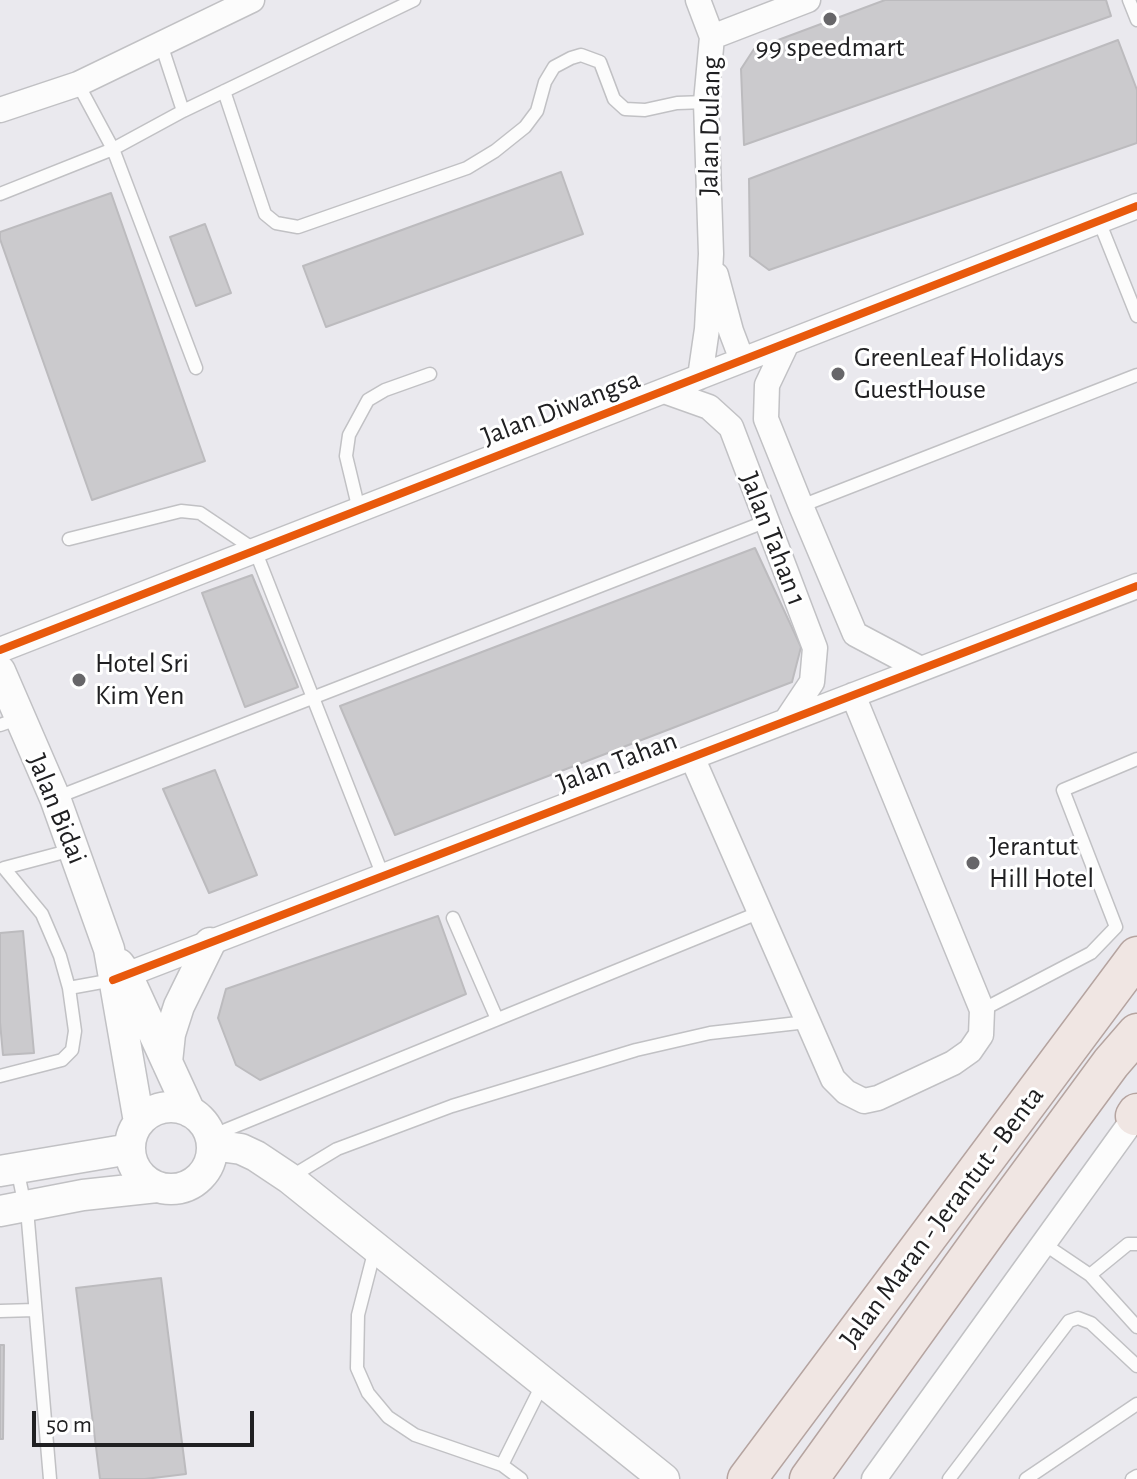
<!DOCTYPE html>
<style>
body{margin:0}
#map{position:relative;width:1137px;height:1479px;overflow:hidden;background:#eae9ee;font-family:"Alegreya Sans",sans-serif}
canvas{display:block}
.scale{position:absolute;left:32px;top:1411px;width:222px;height:36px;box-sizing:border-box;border:4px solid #202022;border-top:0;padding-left:10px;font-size:24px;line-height:28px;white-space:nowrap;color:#202022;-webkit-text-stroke:6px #fff;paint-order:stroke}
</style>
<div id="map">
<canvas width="1137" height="1479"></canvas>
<div class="scale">50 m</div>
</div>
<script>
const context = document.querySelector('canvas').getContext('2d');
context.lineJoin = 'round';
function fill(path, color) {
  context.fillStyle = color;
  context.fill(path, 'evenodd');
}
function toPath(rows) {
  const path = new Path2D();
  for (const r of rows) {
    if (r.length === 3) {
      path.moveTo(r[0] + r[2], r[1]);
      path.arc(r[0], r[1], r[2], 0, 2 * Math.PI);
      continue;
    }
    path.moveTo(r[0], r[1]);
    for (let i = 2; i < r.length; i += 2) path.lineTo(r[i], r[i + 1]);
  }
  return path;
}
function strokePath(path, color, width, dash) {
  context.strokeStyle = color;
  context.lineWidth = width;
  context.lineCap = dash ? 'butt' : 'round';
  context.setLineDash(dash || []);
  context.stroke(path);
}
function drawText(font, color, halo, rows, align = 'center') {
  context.font = font + ' "Alegreya Sans",sans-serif';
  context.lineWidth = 6;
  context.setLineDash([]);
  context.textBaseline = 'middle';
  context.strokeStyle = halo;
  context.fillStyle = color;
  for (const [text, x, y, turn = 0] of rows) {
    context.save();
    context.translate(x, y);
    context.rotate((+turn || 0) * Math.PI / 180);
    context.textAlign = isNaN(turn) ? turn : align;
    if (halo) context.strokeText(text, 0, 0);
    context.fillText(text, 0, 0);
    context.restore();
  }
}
const building = toPath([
 [885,0,1106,0,1111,16,744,145,741,69,754,49,885,0],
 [1118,40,1137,90,1137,143,769,270,750,256,749,179,1118,40],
 [561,172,583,234,326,327,303,266,561,172],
 [111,193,205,461,92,500,0,239,0,232,111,193],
 [205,224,231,293,196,306,170,237,205,224],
 [755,548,801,647,792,682,395,835,340,706,755,548],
 [252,575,298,687,245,707,202,593,252,575],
 [215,770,257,875,209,893,163,789,215,770],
 [438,916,466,994,260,1080,236,1065,218,1018,226,989,438,916],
 [23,931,34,1053,3,1055,0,1022,0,933,23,931],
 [161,1278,186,1474,145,1479,100,1479,76,1288,161,1278],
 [0,1345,4,1345,3,1439,0,1439,0,1345]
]);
fill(building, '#cbcacd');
strokePath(building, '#bcbbbe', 2);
const service = toPath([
 [1129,0,1137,20],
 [161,44,183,111],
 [78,84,113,149,196,368],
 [224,91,265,214,276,223,298,227,467,168,495,151,525,127,537,111,545,82,554,67,571,58,581,55,600,62,614,99,625,109,645,110,677,103,706,102],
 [0,194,113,149,183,111,414,0],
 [1099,221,1137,316],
 [801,506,1137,375],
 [359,510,346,456,349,435,368,400,385,390,430,374],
 [69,539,181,511,200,513,255,550,383,876],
 [0,725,20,718],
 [55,798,767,521],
 [453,918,497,1019],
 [69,988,113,980],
 [982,1010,1091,953,1116,927,1063,790,1137,759],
 [0,1076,62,1060,72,1050,75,1031,69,988,60,956,42,914,4,868,72,850],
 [211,1136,758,913],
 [17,1168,28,1221,50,1479],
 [289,1178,337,1149,452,1106,636,1050,710,1033,807,1022],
 [1044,1244,1090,1275,1137,1327],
 [375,1249,358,1315,357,1368,368,1393,388,1417,415,1435,502,1465,521,1479],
 [1090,1275,1128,1244,1137,1244],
 [0,1311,35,1310],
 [502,1465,543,1383],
 [949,1479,1069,1321,1078,1318,1091,1323,1137,1366],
 [1026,1479,1137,1404],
 [1132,1479,1137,1476]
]);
const minor = toPath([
 [698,0,712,37,706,102,711,254,707,329,700,377],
 [712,37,808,0],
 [0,110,78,84,252,0],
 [716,275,731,331,742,360],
 [787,343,767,385,766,419,801,506,855,634,921,669],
 [664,391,709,407,731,427,815,648,812,682,786,721],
 [0,650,1137,206],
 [692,757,833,1079,846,1092,864,1101,878,1098,953,1063,970,1051,981,1035,982,1010,853,695],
 [113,980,1137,586],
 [874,1479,1137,1114]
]);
const tertiary = toPath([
 [0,671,55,798,109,949,139,1122],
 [119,964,127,975,190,1112],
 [167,1062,170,1034,179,1006,210,943],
 [171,1148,41],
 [212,1145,241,1149,256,1156,289,1178,664,1479],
 [0,1171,130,1149],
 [0,1211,83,1195,157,1187]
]);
const primary = toPath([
 [1135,1116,1137,1113],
 [747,1479,1137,956],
 [809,1479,994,1222,1111,1063,1137,1033]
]);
strokePath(service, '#c1c1c4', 15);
strokePath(minor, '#c1c1c4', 27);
strokePath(tertiary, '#c1c1c4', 33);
strokePath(primary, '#b5a4a0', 41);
strokePath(service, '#fcfcfc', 12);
strokePath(minor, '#fcfcfc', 24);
strokePath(tertiary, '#fcfcfc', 30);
strokePath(primary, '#f0e6e3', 38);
strokePath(toPath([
 [0,650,1137,206],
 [113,980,1137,586]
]), '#e8590c', 8);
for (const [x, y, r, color] of [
 [830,19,8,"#676669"],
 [838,374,8,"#676669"],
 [79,680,8,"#676669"],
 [973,863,8,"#676669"]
]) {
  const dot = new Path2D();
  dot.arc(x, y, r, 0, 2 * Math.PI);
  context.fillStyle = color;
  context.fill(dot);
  strokePath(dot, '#fff', 3);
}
drawText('28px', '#202022', '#fff', [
 ["99 speedmart",830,48,"center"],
 ["GreenLeaf Holidays",854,358],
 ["GuestHouse",854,390],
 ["Hotel Sri",95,664],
 ["Kim Yen",95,696],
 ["Jerantut",989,847],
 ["Hill Hotel",989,879]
], 'left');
drawText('28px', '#202022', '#fff', [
 ["Jalan Dulang",710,126,-89],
 ["Jalan Diwangsa",561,408,-21],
 ["Jalan Tahan 1",773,539,69],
 ["Jalan Tahan",617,762,-21],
 ["Jalan Bidai",57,809,68],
 ["Jalan Maran - Jerantut - Benta",942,1217,-53]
]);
</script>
